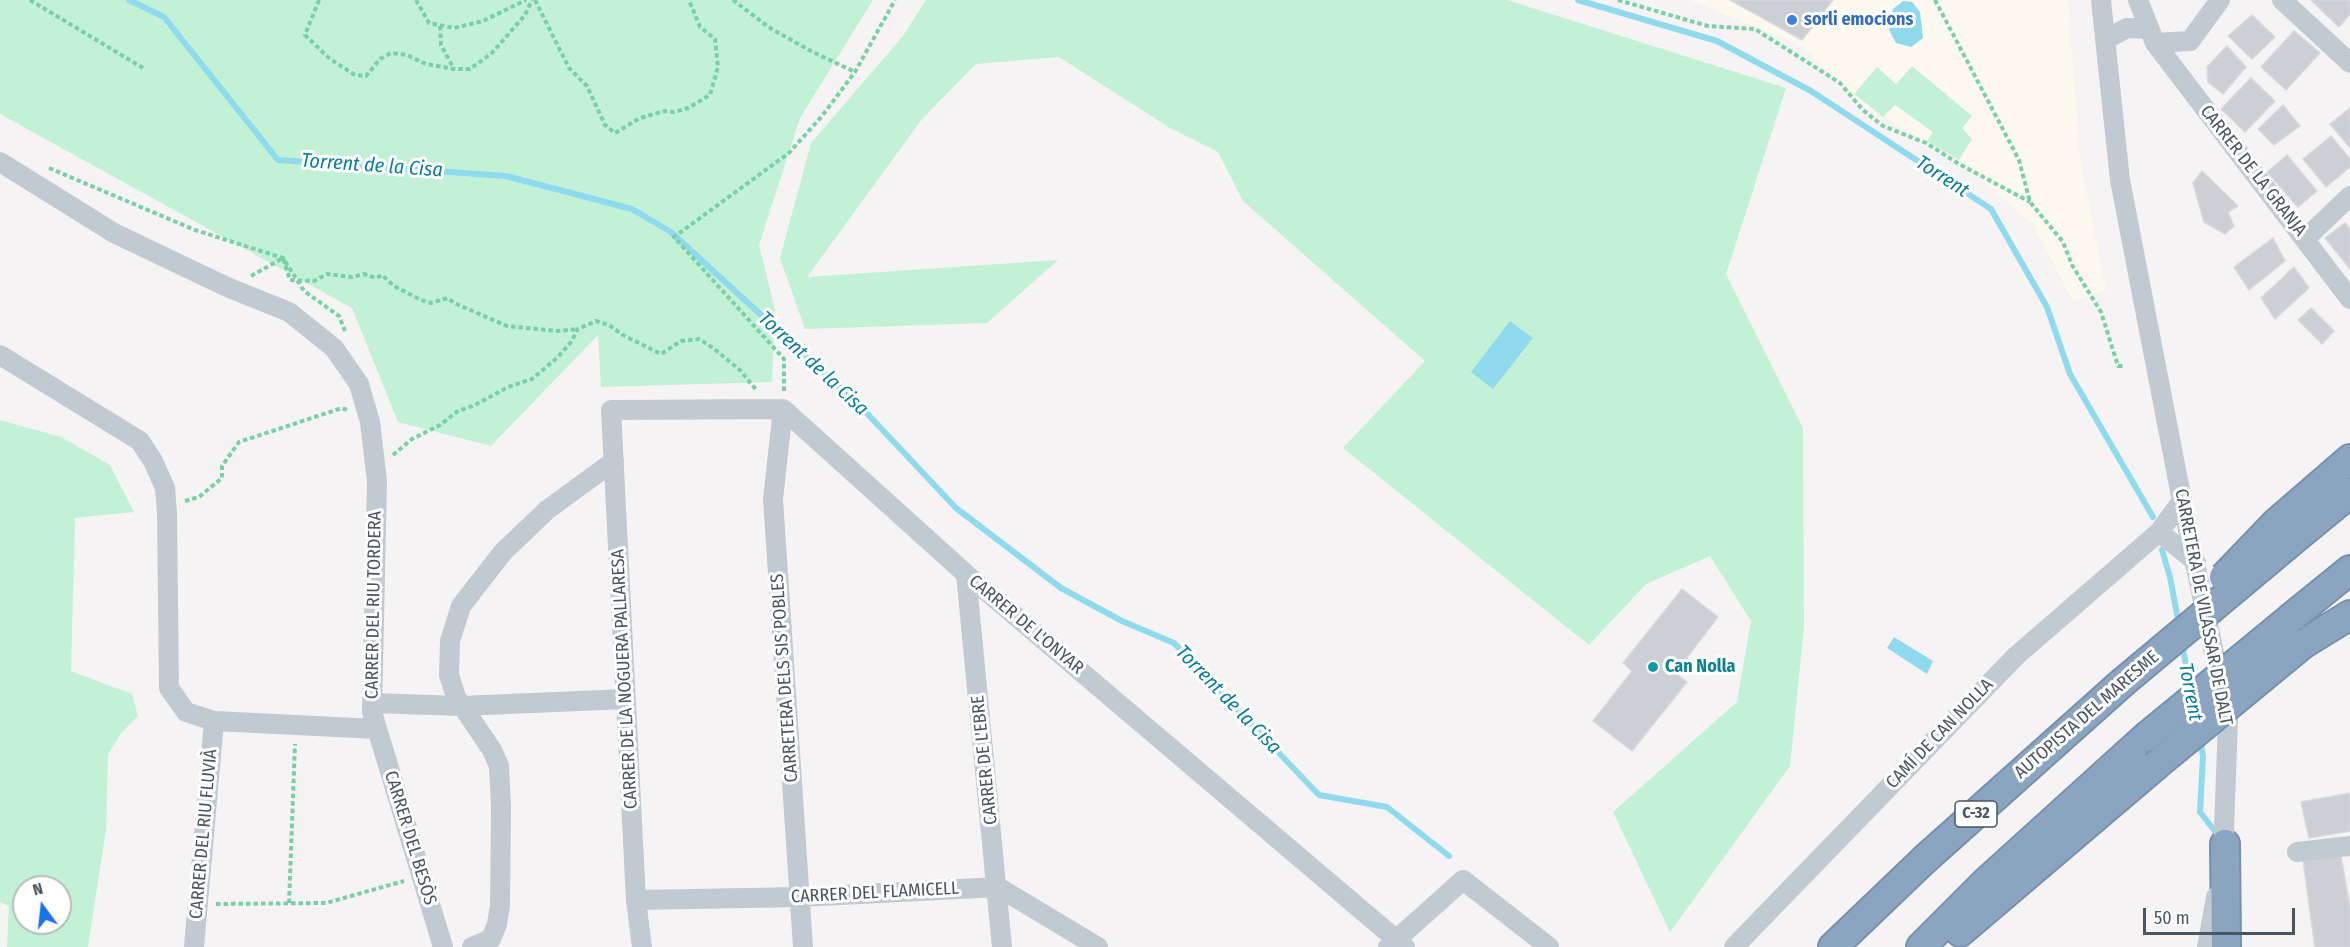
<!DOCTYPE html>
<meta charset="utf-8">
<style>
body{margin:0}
#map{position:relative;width:2350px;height:947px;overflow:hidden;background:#f5f3f3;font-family:"Fira Sans Condensed",sans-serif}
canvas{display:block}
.north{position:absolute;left:12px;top:875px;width:60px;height:60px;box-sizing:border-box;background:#fff;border:2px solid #b7bbc0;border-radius:50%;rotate:345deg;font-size:16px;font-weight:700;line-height:24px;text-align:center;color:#4a5661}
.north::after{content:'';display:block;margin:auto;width:21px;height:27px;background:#1a73e8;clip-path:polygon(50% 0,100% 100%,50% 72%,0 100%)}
.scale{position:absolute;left:2143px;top:908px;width:152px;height:27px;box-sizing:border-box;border:3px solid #4a5661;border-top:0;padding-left:8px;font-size:18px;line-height:21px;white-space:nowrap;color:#4a5661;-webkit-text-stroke:4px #fff;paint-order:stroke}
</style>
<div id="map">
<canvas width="2350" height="947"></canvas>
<div class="north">N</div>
<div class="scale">50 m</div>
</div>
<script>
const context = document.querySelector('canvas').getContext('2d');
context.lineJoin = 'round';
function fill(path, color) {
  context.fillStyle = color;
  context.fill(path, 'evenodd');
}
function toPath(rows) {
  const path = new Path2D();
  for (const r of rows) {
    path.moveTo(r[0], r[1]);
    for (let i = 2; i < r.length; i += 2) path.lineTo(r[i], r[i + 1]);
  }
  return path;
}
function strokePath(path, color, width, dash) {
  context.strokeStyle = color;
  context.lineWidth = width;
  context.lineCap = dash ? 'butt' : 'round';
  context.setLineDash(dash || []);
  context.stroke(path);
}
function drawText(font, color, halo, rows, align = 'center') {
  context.font = font + ' "Fira Sans Condensed",sans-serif';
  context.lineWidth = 6;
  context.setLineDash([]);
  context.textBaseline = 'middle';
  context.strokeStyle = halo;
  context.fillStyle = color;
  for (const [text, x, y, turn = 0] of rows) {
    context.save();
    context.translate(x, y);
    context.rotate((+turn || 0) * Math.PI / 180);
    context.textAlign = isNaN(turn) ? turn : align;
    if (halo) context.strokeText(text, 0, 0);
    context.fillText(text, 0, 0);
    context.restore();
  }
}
fill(toPath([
 [1690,0,2068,0,2080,159,2106,290,2073,301,2034,226,1965,164,1860,103,1802,46]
]), '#fdf9ef');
fill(toPath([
 [0,0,873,0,800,118,759,245,775,310,772,382,601,387,598,335,491,446,398,422,352,308,0,114],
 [926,0,1507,0,1786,88,1726,274,1803,428,1804,626,1790,766,1670,932,1613,812,1737,702,1751,621,1710,556,1646,584,1589,645,1343,448,1425,361,1243,201,1218,152,1170,128,1059,57,976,64,922,119,807,277,1058,260,987,323,805,329,780,258,811,143,903,36],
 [1912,66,1972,116,1962,128,1972,139,1959,160,1927,141,1933,132,1895,105,1883,117,1854,94,1877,67,1896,84],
 [0,420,61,437,110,465,134,512,75,518,71,671,132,694,138,716,121,733,108,755,106,829,88,947,7,947,9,906,0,902],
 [24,887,60,887,60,923,24,923]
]), '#c3f1d5');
fill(toPath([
 [1903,1,1912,2,1920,12,1923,38,1911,47,1896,43,1889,30,1893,9],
 [1510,321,1533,338,1493,389,1471,372],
 [1894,637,1933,661,1927,674,1887,648]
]), '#90daee');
strokePath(toPath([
 [129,0,164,17,278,160,506,176,632,209,671,232,861,407,956,508,1061,588,1122,621,1174,643,1319,795,1387,807,1449,856],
 [1578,0,1717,41,1811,91,1991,209,2047,307,2070,374,2153,517],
 [2162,550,2170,577,2179,625],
 [2182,644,2191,690],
 [2200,739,2203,756,2200,812,2214,830]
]), '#90daee', 6);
const building = toPath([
 [1730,0,1833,0,1802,40,1730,0],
 [2311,0,2350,0,2350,14,2339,27,2311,0],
 [2252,15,2275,37,2252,59,2228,36,2252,15],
 [2294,31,2320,53,2286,90,2261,67,2294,31],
 [2227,46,2246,67,2223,94,2208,82,2207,67,2227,46],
 [2251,78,2275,101,2245,132,2221,109,2251,78],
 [2283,105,2300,126,2274,145,2258,129,2283,105],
 [2350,108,2350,148,2330,124,2350,108],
 [2331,136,2350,159,2350,167,2326,187,2303,159,2331,136],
 [2287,155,2317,191,2298,207,2267,172,2287,155],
 [2202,171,2238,206,2228,212,2234,226,2225,234,2204,222,2193,183,2202,171],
 [2345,223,2350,229,2350,269,2325,238,2345,223],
 [2273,238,2285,261,2249,290,2234,267,2273,238],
 [2294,267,2309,288,2275,319,2261,298,2294,267],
 [2311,308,2334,331,2322,344,2298,320,2311,308],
 [1682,589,1718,617,1675,673,1687,682,1632,751,1593,721,1632,671,1623,663,1682,589],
 [2350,793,2350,831,2309,838,2301,802,2350,793],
 [2341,856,2350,908,2350,947,2315,947,2303,861,2341,856]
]);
fill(building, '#cdcfd5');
strokePath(building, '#d7d9de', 1.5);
const highway = toPath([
 [2276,523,2350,459],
 [2293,540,2350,493],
 [2292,617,2350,570],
 [2303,644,2350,615],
 [2225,844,2226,947],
 [1960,932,2155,766],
 [1833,947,1925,859,2122,683],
 [1921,947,1987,881,2146,737]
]);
strokePath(highway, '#7690ad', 32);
strokePath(toPath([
 [30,0,143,68],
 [319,0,305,35,330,59,355,75,366,76,380,59,391,53,407,55,426,64,454,69,470,69,492,53,525,15,532,0],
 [416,0,429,23,454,28,483,21,526,0],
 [535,0,569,68,587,86,605,125,615,133,640,118,665,111,674,112,688,108,710,95,718,67,715,39,700,27,689,0],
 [733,0,770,28,811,51,855,72],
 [1618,0,1708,26,1755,29,1840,83,1863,110,1883,126,1926,143,1959,164,2030,202],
 [1935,0,2019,160,2030,202,2063,242,2072,265,2101,312,2118,366,2124,366],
 [440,26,441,45,454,69],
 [49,168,195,230,283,258,304,291,339,316,345,331],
 [251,276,283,258,290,280,314,281,327,274,352,277,364,274,376,278,382,275,394,286,421,300,431,303,448,298,454,303,507,326,557,331,578,329],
 [784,391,784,359,674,237,789,153,822,116,855,72,895,0],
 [393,455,412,439,440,425,458,411,475,405,508,387,532,379,557,358,571,342,578,329,596,321,609,325,623,335,661,354,681,341,699,339,713,348,740,370,757,391],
 [185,501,199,497,222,478,222,466,239,442,342,408,347,410],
 [289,903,295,744],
 [216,904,326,903,404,881]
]), '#7ad0a6', 4, [4.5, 3]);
strokePath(toPath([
 [2101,0,2120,180,2182,501,2228,720,2223,856],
 [2138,0,2155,43,2350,299],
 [2282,0,2350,63],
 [2105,40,2127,28,2149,29],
 [2155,43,2190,41,2220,0],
 [0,162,114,233,227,287,289,312,334,348,359,384,370,422,377,481,372,712,443,947],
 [2305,239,2350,196],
 [0,355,140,441,153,461,165,488,167,513,169,688,186,712,214,721,377,729],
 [783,409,773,499,803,947],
 [2159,532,2182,501],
 [966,574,1002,947],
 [372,703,461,706,626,699],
 [2297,852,2350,846],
 [636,900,801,897,998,887,1098,947],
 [194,947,214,721],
 [472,947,491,939,497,924,500,906,501,806,499,766,492,750,456,697,449,675,450,641,461,606,503,552,547,510,614,461],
 [642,947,636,900,611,410,783,409,966,574,1405,947],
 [1388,947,1463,880,1549,947],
 [1734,947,2016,656,2159,532,2196,562],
 [2207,947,2216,897]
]), '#c1cad2', 20);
strokePath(highway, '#8ba5c1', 28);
const highwayBridge = toPath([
 [2224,577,2276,523],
 [2122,683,2293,540],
 [2146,737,2292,617],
 [2155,766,2303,644]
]);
strokePath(highwayBridge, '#7690ad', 32, []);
strokePath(highwayBridge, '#8ba5c1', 28);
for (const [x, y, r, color] of [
 [1792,20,6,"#3f7fe0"],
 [1653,667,6,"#0f9aa8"]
]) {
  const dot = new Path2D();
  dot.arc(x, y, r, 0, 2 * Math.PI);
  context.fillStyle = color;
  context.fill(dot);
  strokePath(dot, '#fff', 2);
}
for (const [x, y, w] of [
 [1976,814,42]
]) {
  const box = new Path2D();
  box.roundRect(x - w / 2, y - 13, w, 26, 4.5);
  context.fillStyle = '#fff';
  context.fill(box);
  strokePath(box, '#4a5661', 1.5);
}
drawText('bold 16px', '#4a5661', null, [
 ["C-32",1976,814]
]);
drawText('bold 18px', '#366cbe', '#fff', [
 ["sorli emocions",1804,20]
], 'left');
drawText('18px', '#4a5661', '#fff', [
 ["CARRER DE LA GRANJA",2253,171,52],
 ["CARRER DEL RIU TORDERA",374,605,-89],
 ["CARRETERA DE VILASSAR DE DALT",2203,607,79],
 ["CARRER DE L'ONYAR",1026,625,40],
 ["CARRETERA DELS SIS POBLES",785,678,-94],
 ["CARRER DE LA NOGUERA PALLARESA",625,679,-93],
 ["AUTOPISTA DEL MARESME",2087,715,-41],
 ["CAMÍ DE CAN NOLLA",1940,734,-46],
 ["CARRER DE L'EBRE",985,760,-96],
 ["CARRER DEL RIU FLUVIÀ",204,834,-85],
 ["CARRER DEL BESÒS",410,838,73],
 ["CARRER DEL FLAMICELL",875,893,-3]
]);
drawText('bold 18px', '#0d838f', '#fff', [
 ["Can Nolla",1665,667]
], 'left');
drawText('italic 20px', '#0c7c9b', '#fff', [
 ["Torrent de la Cisa",372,166,4],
 ["Torrent",1942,177,33],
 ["Torrent de la Cisa",813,364,43],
 ["Torrent",2190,692,79],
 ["Torrent de la Cisa",1228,700,46]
]);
</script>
